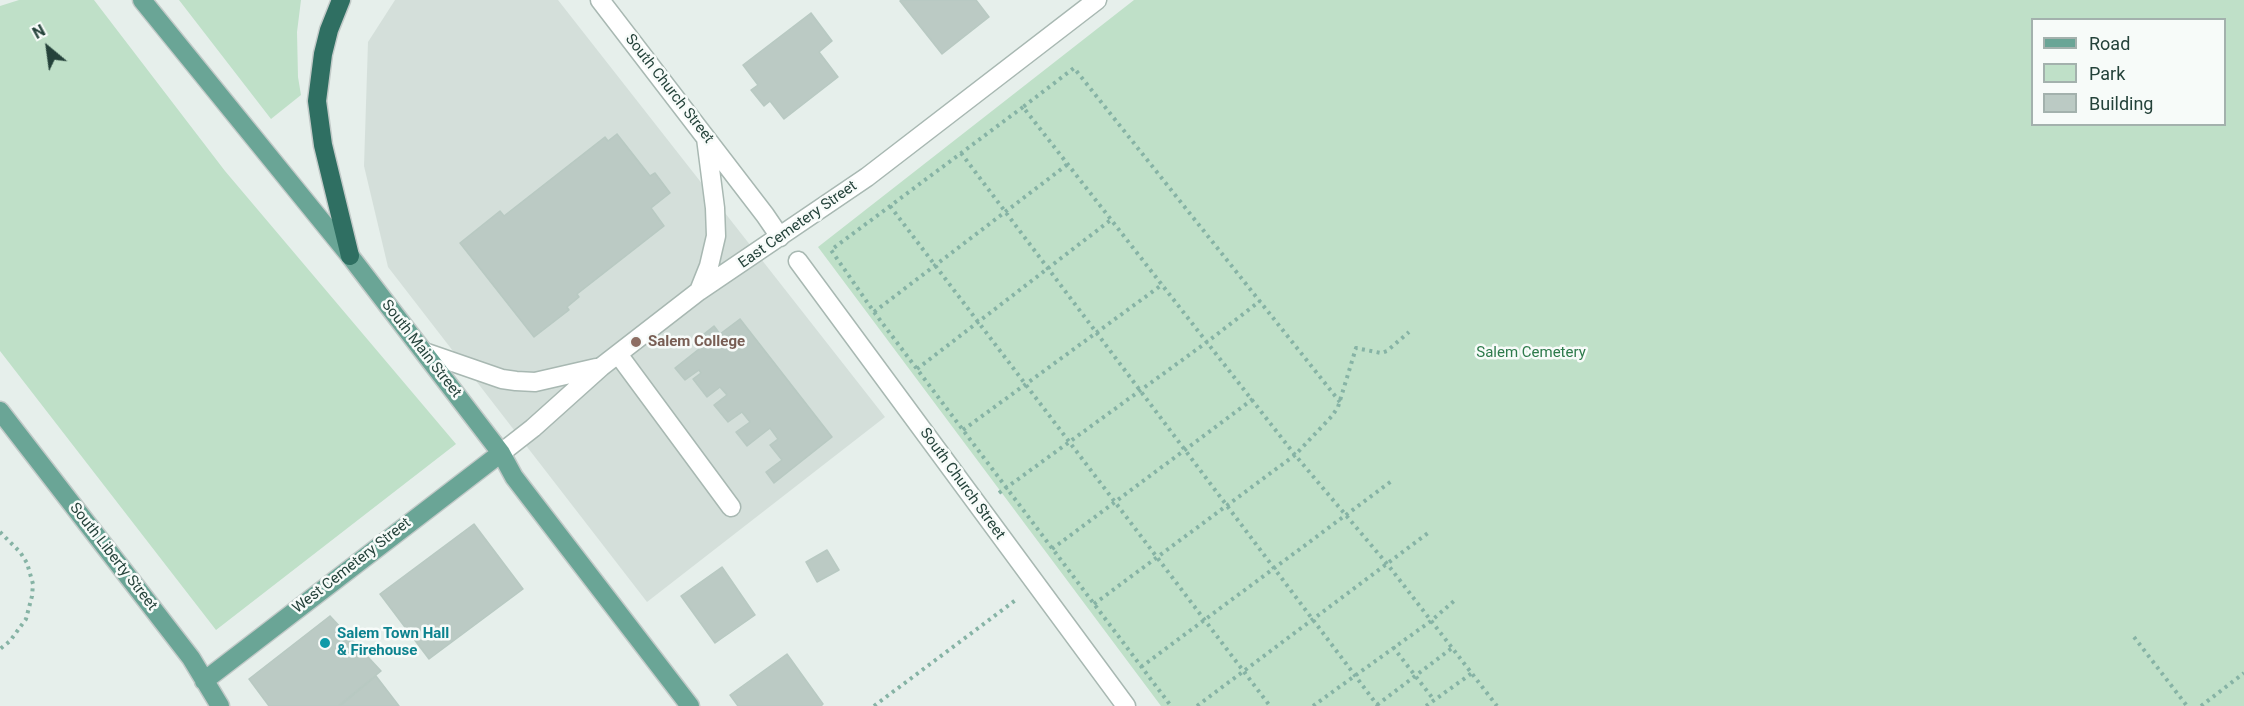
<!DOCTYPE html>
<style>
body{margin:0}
#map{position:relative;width:2244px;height:706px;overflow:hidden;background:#e6efeb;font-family:Roboto,sans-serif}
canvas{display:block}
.legend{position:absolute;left:2031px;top:18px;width:195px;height:108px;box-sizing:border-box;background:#f7fbf9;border:2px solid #a3b1ad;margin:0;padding:8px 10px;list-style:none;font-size:18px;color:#24423a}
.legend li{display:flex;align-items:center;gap:12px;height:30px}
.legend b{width:30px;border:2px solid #a3b1ad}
.north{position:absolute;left:18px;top:18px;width:60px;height:60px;-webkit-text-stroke:4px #f7fbf9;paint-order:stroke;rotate:331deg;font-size:16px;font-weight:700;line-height:24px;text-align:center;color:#24423a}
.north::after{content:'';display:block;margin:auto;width:21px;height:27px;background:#24423a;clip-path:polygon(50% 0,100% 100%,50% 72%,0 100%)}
</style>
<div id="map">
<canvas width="2244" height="706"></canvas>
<ul class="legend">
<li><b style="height:8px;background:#6aa596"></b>Road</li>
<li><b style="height:16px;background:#bfe0c8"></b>Park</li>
<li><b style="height:16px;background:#bbcac4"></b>Building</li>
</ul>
<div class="north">N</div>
</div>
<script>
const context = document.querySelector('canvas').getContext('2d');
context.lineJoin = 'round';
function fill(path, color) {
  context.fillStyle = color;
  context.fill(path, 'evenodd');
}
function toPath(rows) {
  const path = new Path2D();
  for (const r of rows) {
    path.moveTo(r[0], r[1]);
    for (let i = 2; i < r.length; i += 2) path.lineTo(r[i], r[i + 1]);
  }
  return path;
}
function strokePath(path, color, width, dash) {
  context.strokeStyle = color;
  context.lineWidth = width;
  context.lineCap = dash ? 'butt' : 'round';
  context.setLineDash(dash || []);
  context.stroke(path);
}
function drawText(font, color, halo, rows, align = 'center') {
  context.font = font + ' Roboto,sans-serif';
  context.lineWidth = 5;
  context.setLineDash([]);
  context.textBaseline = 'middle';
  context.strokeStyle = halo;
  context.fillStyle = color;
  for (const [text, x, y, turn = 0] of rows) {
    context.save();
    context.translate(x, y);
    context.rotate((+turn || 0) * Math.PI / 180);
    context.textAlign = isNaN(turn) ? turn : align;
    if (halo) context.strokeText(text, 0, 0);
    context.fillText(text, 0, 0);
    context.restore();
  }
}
fill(toPath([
 [395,0,558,0,885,417,647,602,388,267,364,166,368,42]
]), '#d4dfda');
fill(toPath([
 [19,0,94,0,225,171,456,444,216,630,0,351,0,6],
 [179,0,301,0,297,32,298,77,301,95,271,119],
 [1134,0,2244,0,2244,706,1161,706,818,247],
 [2032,20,2224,20,2224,124,2032,124]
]), '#bfe0c8');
const building = toPath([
 [901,0,976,0,989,17,942,54,900,1,901,0],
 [811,13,832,41,819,52,838,77,784,119,770,101,764,106,751,90,758,85,743,65,811,13],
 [617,134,650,176,655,173,670,193,651,208,664,226,577,294,579,297,567,307,569,310,534,337,460,243,500,211,504,216,605,137,608,141,617,134],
 [740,319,832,437,774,483,766,472,782,460,770,445,778,439,770,428,747,446,736,432,750,422,742,412,728,422,714,405,727,395,720,387,707,397,693,379,701,373,699,370,685,380,675,368,699,349,694,342,714,326,720,334,740,319],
 [474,524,523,589,429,659,380,594,474,524],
 [827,550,839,570,817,582,806,562,827,550],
 [722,567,755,615,715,643,681,596,722,567],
 [330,616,381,671,338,706,269,706,249,679,330,616],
 [787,654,823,704,821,706,738,706,730,695,787,654],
 [376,676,399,706,340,706,376,676]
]);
fill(building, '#bbcac4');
strokePath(building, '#b8c9c2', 1.5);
const minor = toPath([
 [600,0,765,215,780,237],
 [798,261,1126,706],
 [699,291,709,266,716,236,715,208,706,138],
 [424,352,502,379,516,381,535,382,596,368],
 [618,354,731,507],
 [501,453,533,428,601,367,699,291,867,177,1097,0]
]);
const major = toPath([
 [142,0,350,256,501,453,514,477,690,706],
 [0,411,191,658,220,706],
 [204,681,501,453]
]);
const highway = toPath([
 [341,0,329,30,323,54,317,101,323,145,350,256]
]);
strokePath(minor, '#a8b8b2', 21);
strokePath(major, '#c2cac8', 21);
strokePath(highway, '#c2cac8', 21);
strokePath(toPath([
 [1023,107,831,250,874,312,1171,706],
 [961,153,1378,706],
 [890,206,1270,706],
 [874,312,1068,164],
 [917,369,1112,219],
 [1340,402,1074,68,1023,107,1295,455,1388,565,1497,706],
 [963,430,1163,284],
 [999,493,1207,342,1260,301],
 [0,532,20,552,27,563,33,584,32,596,26,619,10,641,0,649],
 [1052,549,1253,399],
 [1094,604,1295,455,1332,416,1338,407,1356,348,1381,353,1387,351,1409,332],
 [2134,637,2187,706],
 [1393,647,1434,700],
 [1141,667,1393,480],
 [1377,705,1452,648],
 [874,706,1017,599],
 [1197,706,1428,533],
 [1313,706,1431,621,1454,601],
 [1426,706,1472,673],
 [2201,706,2244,673]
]), '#86b3a5', 4, [3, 4.5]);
strokePath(minor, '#fff', 18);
strokePath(major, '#6aa596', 18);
strokePath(highway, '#2f6f62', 18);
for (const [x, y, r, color] of [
 [636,342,6,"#8d6e63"],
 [325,643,6,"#0f9aa8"]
]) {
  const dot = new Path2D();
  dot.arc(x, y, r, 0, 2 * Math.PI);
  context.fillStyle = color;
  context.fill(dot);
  strokePath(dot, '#f7fbf9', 2);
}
drawText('15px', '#24423a', '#f7fbf9', [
 ["South Church Street",669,89,52],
 ["East Cemetery Street",798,225,-35],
 ["South Main Street",421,349,52],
 ["South Church Street",962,484,54],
 ["South Liberty Street",113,557,52],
 ["West Cemetery Street",352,566,-38]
]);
drawText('bold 15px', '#785e54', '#f7fbf9', [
 ["Salem College",648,342]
], 'left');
drawText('15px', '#2d7a4b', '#f7fbf9', [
 ["Salem Cemetery",1531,353]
]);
drawText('bold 15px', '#0d838f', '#f7fbf9', [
 ["Salem Town Hall",337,634],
 ["& Firehouse",337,651]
], 'left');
</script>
